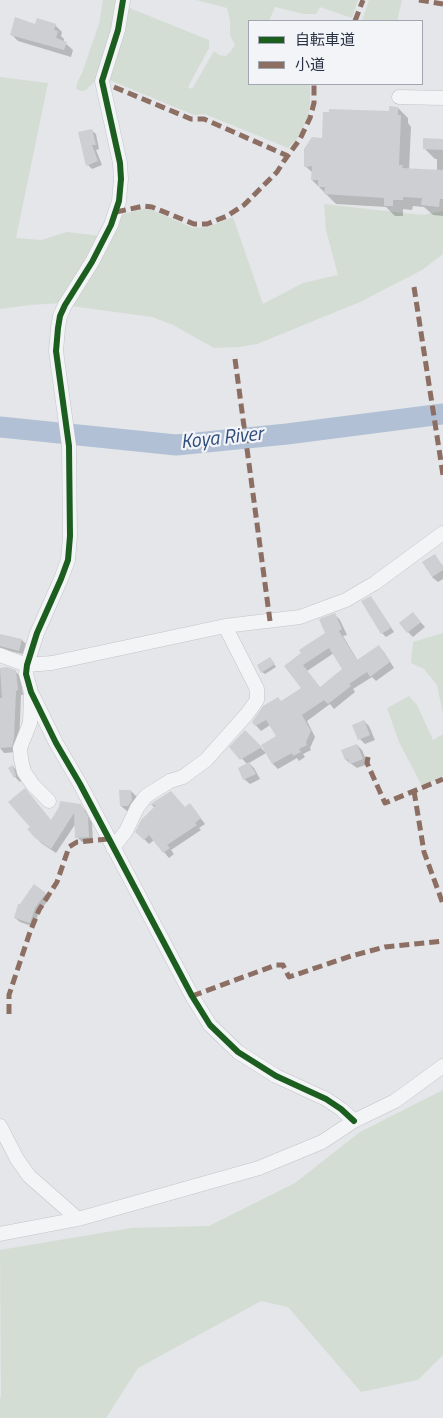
<!DOCTYPE html>
<meta charset="utf-8">
<style>
body{margin:0}
#map{position:relative;width:443px;height:1418px;overflow:hidden;background:#e4e6e9;font-family:"Titillium Web","Noto Sans JP",sans-serif}
canvas{display:block}
.legend{position:absolute;left:248px;top:20px;width:175px;height:65px;box-sizing:border-box;background:#f2f4f8;border:1px solid #a2a6b0;margin:0;padding:6px 9px;list-style:none;font-size:15px;color:#293144}
.legend li{display:flex;align-items:center;gap:10px;height:25px}
.legend b{width:25px;border:1px solid #a2a6b0}
</style>
<div id="map">
<canvas width="443" height="1418"></canvas>
<ul class="legend">
<li><b style="height:6px;background:#1b5e20"></b>自転車道</li>
<li><b style="height:6px;background:#8d6e63"></b>小道</li>
</ul>
</div>
<script>
const context = document.querySelector('canvas').getContext('2d');
context.lineJoin = 'round';
function fill(path, color) {
  context.fillStyle = color;
  context.fill(path, 'evenodd');
}
function toPath(rows) {
  const path = new Path2D();
  for (const r of rows) {
    path.moveTo(r[0], r[1]);
    for (let i = 2; i < r.length; i += 2) path.lineTo(r[i], r[i + 1]);
  }
  return path;
}
function strokePath(path, color, width, dash) {
  context.strokeStyle = color;
  context.lineWidth = width;
  context.lineCap = dash ? 'butt' : 'round';
  context.setLineDash(dash || []);
  context.stroke(path);
}
function drawText(font, color, halo, rows, align = 'center') {
  context.font = font + ' "Titillium Web",sans-serif';
  context.lineWidth = 4.5;
  context.setLineDash([]);
  context.textBaseline = 'middle';
  context.strokeStyle = halo;
  context.fillStyle = color;
  for (const [text, x, y, turn = 0] of rows) {
    context.save();
    context.translate(x, y);
    context.rotate((+turn || 0) * Math.PI / 180);
    context.textAlign = isNaN(turn) ? turn : align;
    if (halo) context.strokeText(text, 0, 0);
    context.fillText(text, 0, 0);
    context.restore();
  }
}
fill(toPath([
 [103,0,118,0,114,27,98,78,86,90,81,91,76,89,77,83,82,73,99,24],
 [196,0,358,0,352,18,320,7,316,14,304,14,275,7,269,21,249,21,249,84,310,84,310,104,308,118,297,139,288,148,205,114,194,115,107,79,127,7,209,40,209,48,188,87,192,89,214,51,219,55,226,56,231,51,235,45,230,35,230,20,227,8],
 [369,0,402,0,397,21,362,21],
 [0,77,48,83,16,238,41,240,67,232,101,236,62,303,30,305,0,309],
 [324,204,422,215,443,211,443,254,422,270,360,302,257,344,239,347,214,348,173,325,152,317,71,306,120,215,143,209,152,210,193,228,208,227,233,217,263,304,303,283,338,275,326,230],
 [443,633,443,714,437,685,424,669,411,663,413,642],
 [409,696,417,705,433,740,443,734,443,776,422,786,399,742,387,708],
 [443,1090,443,1355,418,1380,361,1392,288,1307,261,1301,138,1368,106,1418,0,1418,0,1399,1,1396,0,1250,131,1228,209,1226,295,1183,360,1132]
]), '#d4ddd4');
fill(toPath([
 [36,25,55,25,62,32,61,36,64,39,64,42,73,50,71,57,18,41,11,34],
 [398,108,408,118,408,123,411,127,409,170,437,171,437,159,435,159,424,148,443,140,443,216,433,215,424,207,413,206,412,210,403,209,403,216,395,216,386,207,336,204,312,180,313,173,305,166,323,139,390,112],
 [91,130,96,134,99,149,96,150,102,165,92,169,88,165],
 [434,555,443,566,443,579,438,582,432,577],
 [370,597,374,601,394,632,386,637,382,633],
 [413,614,425,627,413,637,408,632],
 [335,615,340,620,347,635,343,636,358,661,379,647,384,652,394,668,376,681,372,677,353,689,355,692,334,709,330,704,307,721,315,737,310,748,311,750,303,754,305,757,299,761,297,758,278,769,273,764,263,745,278,737,270,725,261,731,253,722,303,689,286,667,327,634],
 [334,653,344,669,321,689,307,671],
 [0,636,22,640,26,644,23,654,0,649],
 [272,661,276,667,265,674,262,672],
 [7,668,15,671,21,677,23,695,21,695,19,744,17,752,4,753,0,748,0,669],
 [364,721,369,726,375,740,365,744,360,739],
 [245,731,266,753,249,763,254,768,260,779,250,784,244,779,247,764,231,747],
 [357,745,362,750,368,764,357,768,346,760],
 [13,766,18,772,21,781,20,782,15,777],
 [131,791,136,796,137,806,134,811,127,811,121,806],
 [153,803,185,808,190,804,205,824,199,828,201,830,171,850,174,854,169,858,154,840,149,844,137,832,155,808,152,805],
 [80,805,85,810,92,823,93,842,82,842,77,837,76,823,56,853,41,843,36,837,51,821],
 [46,894,50,898,39,912,34,927,20,922,15,918]
]), '#0003');
strokePath(toPath([
 [0,427,176,445,287,434,443,414]
]), '#b1c0d5', 21);
fill(toPath([
 [15,17,35,24,37,18,56,24,54,30,58,31,56,38,67,42,64,50,10,35],
 [389,106,398,107,398,115,401,115,399,165,403,165,402,168,443,170,443,199,440,199,439,207,421,205,422,198,403,197,403,200,393,200,393,206,384,206,384,198,324,194,325,187,318,187,318,180,311,180,312,166,304,167,304,149,312,137,322,138,323,112,329,112,329,109,389,111],
 [92,129,96,145,92,145,98,161,86,166,78,132],
 [423,138,443,139,443,150,423,149],
 [435,554,443,567,443,570,432,577,422,562],
 [371,596,391,628,381,634,361,601],
 [413,612,421,622,407,633,399,623],
 [335,613,342,629,339,631,357,660,379,645,390,662,370,677,367,672,349,684,351,686,328,704,324,700,302,715,311,731,306,742,307,745,299,749,301,752,293,756,292,753,272,764,261,745,276,736,266,720,255,726,252,722,263,706,278,697,281,701,301,688,284,666,301,653,299,650,325,633,319,619],
 [329,648,342,669,320,687,303,665],
 [0,634,22,639,19,651,0,646],
 [270,657,275,664,261,673,257,665],
 [7,667,16,670,18,690,16,691,14,738,12,747,0,748,0,698,2,698,0,668],
 [364,720,370,735,358,740,352,725],
 [245,730,262,747,240,760,229,747],
 [357,744,363,759,350,764,348,759,345,760,341,750],
 [249,762,256,774,243,780,238,768],
 [13,765,16,776,14,778,8,768],
 [25,788,51,820,59,807,60,801,81,804,88,817,89,837,75,838,74,813,51,849,35,838,27,829,30,827,8,802],
 [119,790,131,790,132,800,128,806,120,806],
 [171,791,185,807,190,803,201,818,195,823,197,825,167,845,170,848,163,853,149,835,144,840,135,832,141,820,156,805,150,805,152,803],
 [34,884,46,893,35,908,30,923,14,918,18,904,20,904]
]), '#cdcfd3');
const minor = toPath([
 [123,0,118,30,102,81,120,163,121,179,119,201,111,225,92,262,65,305,60,316,58,328,56,351,69,446,70,536,68,560,61,579,37,633,27,665,26,674,31,692,56,743,80,784,192,996,210,1025,238,1052,276,1076,326,1099,341,1109,354,1121],
 [399,97,443,98],
 [0,655,27,665,52,663,225,626,300,617,346,600,375,583,443,533],
 [31,695,30,723,20,748,21,759,24,772,33,785,49,801],
 [113,848,126,831,137,808,146,796,170,781,183,777,206,760,247,714,257,700,257,689,225,626],
 [0,1126,17,1159,29,1176,78,1219],
 [0,1234,78,1219,259,1168,322,1142,354,1121,395,1101,443,1066]
]);
strokePath(minor, '#c2c4c7', 15);
strokePath(minor, '#f3f4f6', 14);
strokePath(toPath([
 [419,0,443,4],
 [355,21,363,0],
 [114,87,191,119,204,119,288,156],
 [116,212,144,206,152,207,194,224,207,224,227,216,244,205,277,172,284,161,300,139,310,118,314,103,314,84],
 [414,287,443,475],
 [235,359,270,621],
 [368,757,367,763,385,803,443,779],
 [414,791,424,852,443,904],
 [192,996,276,965,283,965,289,977,351,956,385,947,443,941],
 [9,1014,9,995,30,932,39,910,57,882,69,847,77,842,109,839]
]), '#8d6e63', 5, [10, 5]);
strokePath(toPath([
 [123,0,118,30,102,81,120,163,121,179,119,201,111,225,92,262,65,305,60,316,58,328,56,351,69,446,70,536,68,560,61,579,37,633,27,665,26,674,31,692,56,743,80,784,192,996,210,1025,238,1052,276,1076,326,1099,341,1109,354,1121]
]), '#1b5e20', 6);
drawText('italic 20px', '#304c7b', '#f2f4f8', [
 ["Koya River",222,439,-6]
]);
</script>
